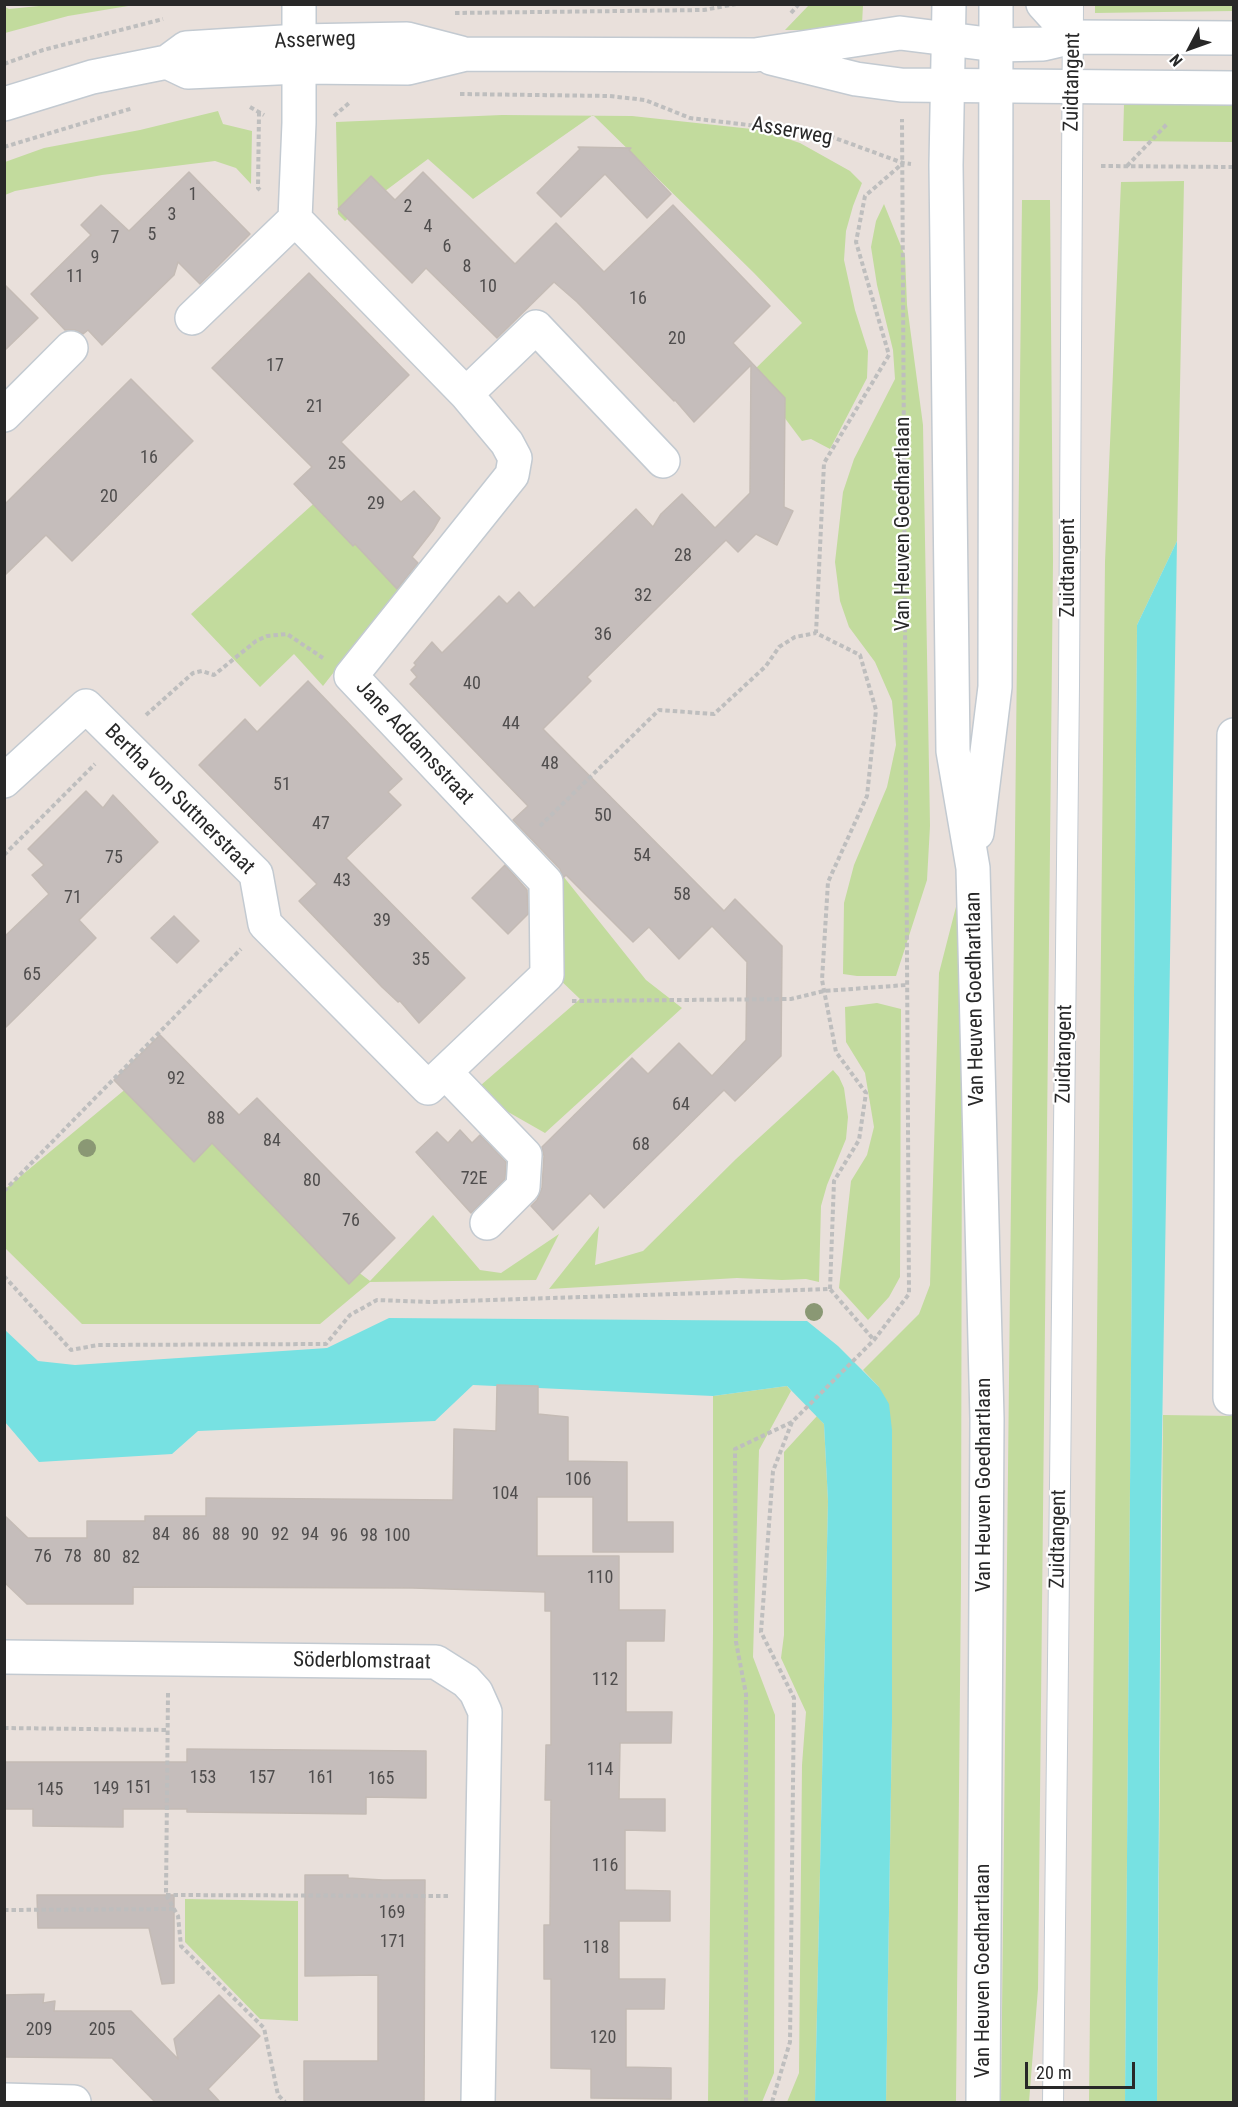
<!DOCTYPE html>
<meta charset="utf-8">
<style>
body{margin:0}
#map{position:relative;width:1238px;height:2107px;overflow:hidden;background:#e9e0db;font-family:"Roboto Condensed",sans-serif}
canvas{display:block}
.frame{position:absolute;inset:0;border:6px solid #282828;pointer-events:none}
.north{position:absolute;left:1160px;top:18px;width:60px;height:60px;-webkit-text-stroke:4px #fff;paint-order:stroke;rotate:229deg;font-size:16px;font-weight:700;line-height:24px;text-align:center;color:#282828}
.north::after{content:'';display:block;margin:auto;width:21px;height:27px;background:#282828;clip-path:polygon(50% 0,100% 100%,50% 72%,0 100%)}
.scale{position:absolute;left:1025px;top:2062px;width:110px;height:27px;box-sizing:border-box;border:3px solid #282828;border-top:0;padding-left:8px;font-size:18px;line-height:21px;white-space:nowrap;color:#282828;-webkit-text-stroke:4px #fff;paint-order:stroke}
</style>
<div id="map">
<canvas width="1238" height="2107"></canvas>
<div class="frame"></div>
<div class="north">N</div>
<div class="scale">20 m</div>
</div>
<script>
const context = document.querySelector('canvas').getContext('2d');
context.lineJoin = 'round';
function fill(path, color) {
  context.fillStyle = color;
  context.fill(path, 'evenodd');
}
function toPath(rows) {
  const path = new Path2D();
  for (const r of rows) {
    path.moveTo(r[0], r[1]);
    for (let i = 2; i < r.length; i += 2) path.lineTo(r[i], r[i + 1]);
  }
  return path;
}
function strokePath(path, color, width, dash) {
  context.strokeStyle = color;
  context.lineWidth = width;
  context.lineCap = dash ? 'butt' : 'round';
  context.setLineDash(dash || []);
  context.stroke(path);
}
function drawText(font, color, halo, rows, align = 'center') {
  context.font = font + ' "Roboto Condensed",sans-serif';
  context.lineWidth = 4.5;
  context.setLineDash([]);
  context.textBaseline = 'middle';
  context.strokeStyle = halo;
  context.fillStyle = color;
  for (const [text, x, y, turn = 0] of rows) {
    context.save();
    context.translate(x, y);
    context.rotate((+turn || 0) * Math.PI / 180);
    context.textAlign = isNaN(turn) ? turn : align;
    if (halo) context.strokeText(text, 0, 0);
    context.fillText(text, 0, 0);
    context.restore();
  }
}
fill(toPath([
 [59,4,134,4,134,5,68,16,5,33,5,7,9,9],
 [1233,4,1233,11,1095,13,1095,5],
 [809,5,863,5,862,24,827,30,785,30],
 [1124,104,1233,104,1233,142,1123,141],
 [218,111,223,124,252,131,251,184,236,168,215,161,102,175,15,191,5,195,5,162,44,148,140,130],
 [502,115,632,116,761,130,800,143,850,171,862,183,853,206,846,231,844,260,855,310,868,351,867,378,830,449,811,439,802,441,751,373,802,323,754,273,593,115,473,199,428,159,345,221,338,214,336,122],
 [1184,181,1177,541,1137,625,1125,2102,1089,2102,1105,562,1121,182],
 [1022,200,1050,200,1053,561,1038,1989,1029,2102,1001,2102],
 [884,204,905,256,907,305,923,425,930,826,927,880,896,976,857,976,843,974,844,903,854,865,887,787,896,745,892,701,875,662,849,627,840,601,835,562,843,492,854,459,895,379,893,350,877,285,871,247,876,221],
 [321,497,388,562,405,581,323,686,294,654,260,687,191,614],
 [563,876,646,980,682,1008,545,1133,473,1092,580,999,557,977],
 [958,899,962,1062,961,1584,956,2102,886,2102,892,1722,879,1387,863,1370,919,1314,930,1285,939,973],
 [877,1003,901,1009,900,1277,889,1297,868,1320,839,1288,851,1181,867,1155,874,1127,865,1073,846,1042,845,1007],
 [833,1070,839,1077,844,1088,848,1117,846,1139,827,1185,821,1206,819,1282,806,1279,782,1280,737,1278,549,1289,599,1226,595,1265,643,1251,736,1159],
 [128,1087,220,1135,353,1268,370,1281,433,1215,480,1270,501,1273,559,1234,536,1280,370,1282,320,1324,82,1324,5,1248,4,1190],
 [787,1386,791,1391,759,1450,753,1657,775,1715,774,2073,762,2102,708,2102,713,1633,713,1396],
 [1163,1415,1233,1416,1233,2102,1157,2102],
 [817,1416,824,1424,828,1501,815,2102,787,2102,799,2073,802,1765,806,1712,781,1658,784,1635,784,1452],
 [185,1899,298,1901,298,2021,260,2019,185,1942]
]), '#c2db9d');
fill(toPath([
 [1177,541,1161,1497,1157,2102,1125,2102,1137,625],
 [389,1318,807,1321,838,1346,879,1387,889,1404,892,1430,892,1722,886,2102,815,2102,828,1501,824,1424,787,1386,713,1396,473,1385,435,1421,198,1431,172,1454,39,1462,5,1422,4,1329,38,1361,75,1365,327,1348]
]), '#77e1e2');
const building = toPath([
 [578,147,631,148,629,150,671,194,647,218,605,174,561,217,537,193,580,149,578,147],
 [189,172,250,234,200,284,178,262,174,275,102,345,88,330,83,334,75,330,65,330,31,294,91,235,81,225,101,205,129,231,189,172],
 [423,172,515,264,556,223,604,272,673,205,770,306,733,343,785,398,784,507,793,511,777,545,756,534,738,552,726,540,587,677,591,681,543,729,724,911,735,899,782,946,781,1056,735,1101,724,1090,604,1208,590,1193,553,1230,531,1206,537,1200,542,1188,544,1156,542,1147,632,1058,648,1074,679,1043,712,1076,746,1040,747,962,712,926,679,959,649,927,633,942,566,875,563,878,560,869,513,820,528,806,410,684,417,677,411,670,416,665,414,663,432,642,442,653,499,596,507,604,519,592,534,608,636,509,653,527,661,514,682,494,715,528,750,493,751,365,694,422,675,400,674,401,577,302,554,282,497,338,426,268,412,283,338,209,371,176,395,200,423,172],
 [309,273,409,375,341,442,401,502,414,491,440,518,433,530,412,557,418,563,397,589,355,544,353,546,294,484,312,467,212,368,309,273],
 [4,284,38,318,4,351,4,284],
 [131,379,193,441,72,561,46,535,4,576,4,505,131,379],
 [308,681,402,779,388,792,401,805,346,858,465,978,419,1023,400,1001,398,1002,382,987,299,901,317,884,199,765,245,719,257,732,308,681],
 [86,791,103,808,113,795,158,842,79,920,96,938,4,1029,4,937,49,894,32,875,44,865,28,849,86,791],
 [505,865,527,890,528,914,508,934,472,898,505,865],
 [174,916,199,941,177,963,151,938,174,916],
 [160,1035,239,1115,257,1098,395,1238,349,1284,212,1143,194,1162,114,1080,160,1035],
 [460,1130,472,1143,480,1135,506,1162,505,1179,471,1213,416,1152,437,1132,448,1143,460,1130],
 [497,1385,538,1386,538,1414,568,1417,568,1461,627,1462,627,1522,673,1522,673,1552,593,1552,593,1497,537,1497,537,1556,619,1556,619,1610,665,1610,664,1641,626,1641,626,1712,672,1712,671,1743,620,1743,619,1799,665,1799,665,1831,625,1830,625,1890,670,1891,670,1921,619,1921,619,1979,665,1979,664,2009,626,2009,626,2067,671,2068,671,2099,591,2098,591,2069,551,2068,551,1979,544,1979,544,1925,550,1925,551,1800,545,1800,546,1745,551,1745,551,1611,545,1611,545,1592,413,1588,133,1587,133,1604,27,1604,4,1582,4,1515,28,1538,87,1538,87,1521,145,1521,145,1516,206,1516,206,1498,453,1500,454,1429,496,1431,497,1385],
 [187,1749,426,1751,426,1798,366,1797,366,1814,187,1812,187,1809,123,1809,123,1827,33,1826,33,1809,4,1809,4,1762,187,1762,187,1749],
 [305,1875,348,1875,348,1878,383,1880,425,1880,424,2103,304,2103,304,2061,378,2061,378,1975,305,1976,305,1875],
 [37,1895,174,1895,174,1983,162,1984,149,1928,38,1928,37,1895],
 [44,1994,43,2003,55,2001,54,2011,131,2011,178,2059,174,2039,219,1995,260,2036,208,2089,221,2103,156,2103,112,2058,4,2057,4,1995,44,1994]
]);
fill(building, '#c5bdbb');
strokePath(building, '#c4bbb5', 1.5);
const service = toPath([
 [1053,2102,1069,686,1073,4]
]);
const minor = toPath([
 [192,318,295,219,299,123,299,4],
 [466,394,536,327,663,461],
 [4,415,71,348],
 [4,781,86,706,256,874,265,924,428,1088,547,975,546,882,351,676,512,475,515,458,507,443,466,394,295,219],
 [445,1072,525,1155,523,1187,487,1223],
 [1230,1398,1234,735],
 [4,1657,436,1662,466,1681,476,1692,485,1712,478,2102],
 [4,2100,74,2102]
]);
const tertiary = toPath([
 [771,58,856,79,901,85,1234,88],
 [167,62,188,72,299,67,408,68,466,54,755,55,900,33,996,45,1043,44,1073,37,1234,38],
 [4,104,92,77,167,62,186,48,299,41,407,39,461,53]
]);
const secondary = toPath([
 [949,4,946,165,953,751,973,868,987,1419,983,2102],
 [1043,4,1073,37],
 [977,833,995,687,996,4]
]);
strokePath(service, '#c3cad1', 22);
strokePath(minor, '#c3cad1', 36);
strokePath(tertiary, '#c3cad1', 36);
strokePath(secondary, '#c3cad1', 36);
strokePath(toPath([
 [455,13,704,10,736,4],
 [791,13,799,4],
 [4,64,43,50,163,19],
 [460,94,609,96,645,100,690,118,824,134,903,163,911,164],
 [250,107,264,115],
 [259,112,258,188,260,190],
 [334,116,349,103],
 [4,147,133,108],
 [1101,166,1234,167],
 [1127,166,1168,123],
 [146,715,193,673,202,671,214,675,256,641,267,636,287,634,323,658],
 [540,826,659,710,714,714,766,666,779,647,795,637,816,633],
 [4,855,95,764],
 [572,1001,791,999,824,991,906,985],
 [4,1191,241,949],
 [4,1276,71,1350,98,1345,326,1344,350,1315,377,1300,430,1302,830,1289,874,1340],
 [830,1289,834,1181,859,1140,866,1093,836,1052,822,980,828,882,867,796,876,710,860,655,816,633,824,463,889,355,856,242,865,196,902,164],
 [168,1693,166,1895,178,1916,181,1946,264,2028,278,2095,285,2102],
 [4,1728,169,1730],
 [166,1895,448,1896],
 [4,1910,174,1909],
 [746,2102,746,1694,736,1642,735,1449,792,1422,874,1340,909,1294,902,119],
 [772,2102,790,2042,794,1698,761,1632,773,1471,792,1422]
]), '#bebebe', 4, [4.5, 3]);
strokePath(service, '#fff', 20);
strokePath(minor, '#fff', 33);
strokePath(tertiary, '#fff', 33);
strokePath(secondary, '#fff', 33);
context.fillStyle = '#8a9874';
for (const [x, y] of [
 [87,1148],
 [814,1312]
]) {
  context.beginPath();
  context.arc(x, y, 9, 0, 2 * Math.PI);
  context.fill();
}
drawText('18px', '#4f4d4d', null, [
 ["1",193,195],
 ["2",408,207],
 ["3",172,215],
 ["4",428,227],
 ["5",152,235],
 ["7",115,238],
 ["6",447,247],
 ["9",95,258],
 ["8",467,267],
 ["11",75,277],
 ["10",488,287],
 ["16",638,299],
 ["20",677,339],
 ["17",275,366],
 ["21",315,407],
 ["16",149,458],
 ["25",337,464],
 ["20",109,497],
 ["29",376,504],
 ["28",683,556],
 ["32",643,596],
 ["36",603,635],
 ["40",472,684],
 ["44",511,724],
 ["48",550,764],
 ["51",282,785],
 ["50",603,816],
 ["47",321,824],
 ["54",642,856],
 ["75",114,858],
 ["43",342,881],
 ["58",682,895],
 ["71",73,898],
 ["39",382,921],
 ["35",421,960],
 ["65",32,975],
 ["92",176,1079],
 ["64",681,1105],
 ["88",216,1119],
 ["84",272,1141],
 ["68",641,1145],
 ["72E",474,1179],
 ["80",312,1181],
 ["76",351,1221],
 ["106",578,1480],
 ["104",505,1494],
 ["84",161,1535],
 ["86",191,1535],
 ["88",221,1535],
 ["90",250,1535],
 ["92",280,1535],
 ["94",310,1535],
 ["96",339,1536],
 ["98",369,1536],
 ["100",397,1536],
 ["76",43,1557],
 ["78",73,1557],
 ["80",102,1557],
 ["82",131,1558],
 ["110",600,1578],
 ["112",605,1680],
 ["114",600,1770],
 ["153",203,1778],
 ["157",262,1778],
 ["161",321,1778],
 ["165",381,1779],
 ["151",139,1788],
 ["149",106,1789],
 ["145",50,1790],
 ["116",605,1866],
 ["169",392,1913],
 ["171",393,1942],
 ["118",596,1948],
 ["209",39,2030],
 ["205",102,2030],
 ["120",603,2038]
]);
drawText('21px', '#282828', '#fff', [
 ["Asserweg",315,41,-2],
 ["Zuidtangent",1073,82,-89],
 ["Asserweg",792,132,10],
 ["Van Heuven Goedhartlaan",904,524,-90],
 ["Zuidtangent",1069,568,-90],
 ["Jane Addamsstraat",414,743,47],
 ["Bertha von Suttnerstraat",179,800,45],
 ["Van Heuven Goedhartlaan",976,999,-91],
 ["Zuidtangent",1065,1054,-89],
 ["Van Heuven Goedhartlaan",985,1485,-90],
 ["Zuidtangent",1059,1539,-89],
 ["Söderblomstraat",362,1662,1],
 ["Van Heuven Goedhartlaan",984,1971,-90]
]);
</script>
